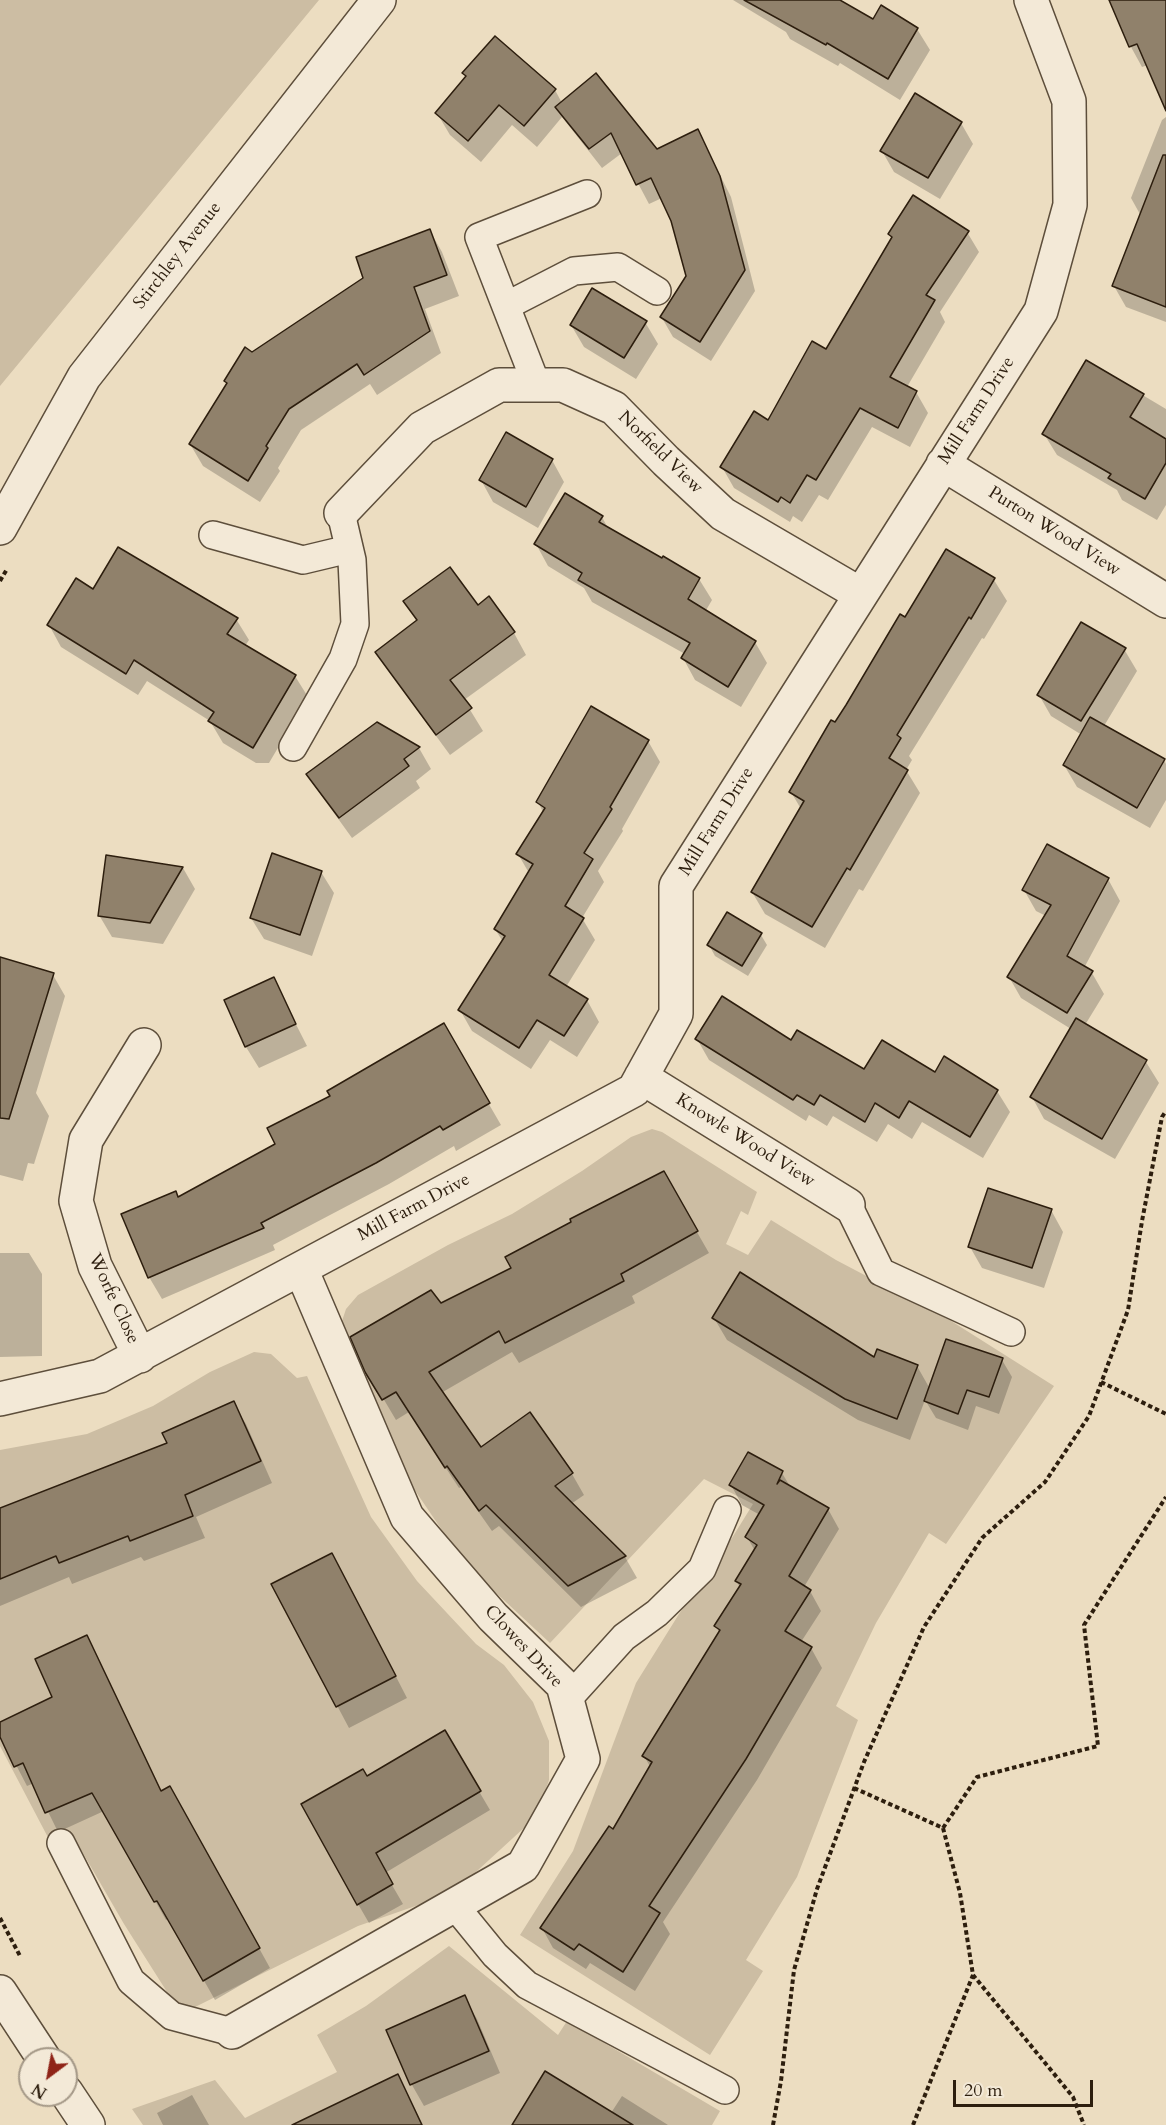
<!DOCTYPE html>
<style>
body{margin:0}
#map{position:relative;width:1166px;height:2125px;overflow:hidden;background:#ecddc1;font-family:Cardo,serif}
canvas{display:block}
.north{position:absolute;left:18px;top:2047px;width:60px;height:60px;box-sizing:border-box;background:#f3e9d7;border:2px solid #a49887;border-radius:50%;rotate:212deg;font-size:16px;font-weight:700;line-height:24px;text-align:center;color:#2d1e0e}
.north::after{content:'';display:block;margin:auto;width:21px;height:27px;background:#8f2418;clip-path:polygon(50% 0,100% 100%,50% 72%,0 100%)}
.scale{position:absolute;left:953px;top:2080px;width:140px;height:27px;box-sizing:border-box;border:3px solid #2d1e0e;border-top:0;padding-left:8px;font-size:18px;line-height:21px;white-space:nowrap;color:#2d1e0e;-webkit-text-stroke:4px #f3e9d7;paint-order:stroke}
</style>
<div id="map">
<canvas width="1166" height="2125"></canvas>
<div class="north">N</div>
<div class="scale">20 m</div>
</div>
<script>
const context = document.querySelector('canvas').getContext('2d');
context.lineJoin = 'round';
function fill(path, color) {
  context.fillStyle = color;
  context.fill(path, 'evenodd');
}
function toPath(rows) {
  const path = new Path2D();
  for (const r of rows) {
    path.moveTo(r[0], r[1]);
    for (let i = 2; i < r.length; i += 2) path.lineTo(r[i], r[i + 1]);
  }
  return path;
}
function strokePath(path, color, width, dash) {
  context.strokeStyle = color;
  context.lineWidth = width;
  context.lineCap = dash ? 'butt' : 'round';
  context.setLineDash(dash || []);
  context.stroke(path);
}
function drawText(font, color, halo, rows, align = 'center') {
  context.font = font + ' Cardo,serif';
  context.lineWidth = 6;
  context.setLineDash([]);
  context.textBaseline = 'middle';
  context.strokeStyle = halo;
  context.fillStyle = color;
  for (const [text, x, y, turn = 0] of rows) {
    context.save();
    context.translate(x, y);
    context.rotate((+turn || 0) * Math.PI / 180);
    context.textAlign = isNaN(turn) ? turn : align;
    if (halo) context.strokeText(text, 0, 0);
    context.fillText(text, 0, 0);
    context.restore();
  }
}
fill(toPath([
 [0,0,319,0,0,386],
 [652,1129,662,1132,757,1192,748,1215,741,1211,726,1244,748,1255,771,1220,836,1260,948,1319,1054,1386,946,1544,929,1533,876,1623,836,1706,858,1720,797,1877,746,1960,763,1971,710,2055,520,1935,573,1851,636,1683,679,1614,732,1538,753,1504,704,1479,550,1643,465,1564,414,1489,340,1327,346,1309,358,1295,448,1245,512,1214,582,1171,631,1137],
 [254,1352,271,1354,297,1378,307,1376,371,1517,417,1581,476,1644,504,1665,533,1702,549,1741,549,1780,537,1816,453,1893,358,1926,181,2014,124,1924,73,1836,52,1845,0,1746,0,1450,87,1434,153,1406,210,1372],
 [449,1946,558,2035,567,2021,720,2111,712,2125,143,2125,132,2109,215,2080,245,2118,337,2072,317,2035,366,2006]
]), '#ccbda3');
fill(toPath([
 [733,0,837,0,873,21,917,29,930,50,900,100,840,63,838,66,790,39,786,32],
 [1110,0,1165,0,1166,107,1148,65,1142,67,1131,47],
 [464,73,555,90,562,103,656,151,698,131,731,197,755,291,711,361,673,337,662,318,687,276,672,220,662,198,649,204,622,153,602,168,562,117,537,147,512,125,481,162,450,135,437,113,467,78],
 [1166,117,1166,322,1126,307,1114,286,1141,216,1131,198,1162,120],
 [961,123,973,144,940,199,894,172,882,151],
 [430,231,442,252,459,296,425,309,441,353,377,395,370,384,301,430,278,468,280,471,260,502,203,466,190,444,252,354,365,278],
 [967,232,979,252,940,312,945,322,907,387,916,392,928,413,910,447,872,427,828,500,819,495,802,522,793,516,790,522,734,488,722,467,768,422,827,351,892,239,889,234],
 [645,322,658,344,636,379,584,347,571,325],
 [1087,362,1166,409,1166,505,1157,520,1122,500,1117,490,1057,455,1044,434],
 [552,460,564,482,538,528,493,502,481,480],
 [602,517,609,530,699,579,712,600,705,612,755,642,767,663,741,707,695,680,683,658,685,654,592,602,584,588,548,566,536,544],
 [947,551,994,580,1007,601,984,639,982,638,909,756,912,760,906,770,920,793,863,891,859,889,825,948,765,914,752,892,801,809,791,792,906,619],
 [93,591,236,619,249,640,245,646,295,676,308,697,269,763,256,763,223,743,210,721,147,681,138,695,61,647,49,625],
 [488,598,514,633,526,655,464,700,483,731,450,755,390,673,377,652,417,622,405,601,477,607],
 [1124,649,1137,671,1104,726,1164,760,1166,764,1166,800,1150,828,1077,787,1064,765,1082,735,1051,716,1039,695],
 [377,724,419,748,431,769,416,781,420,788,352,838,321,795,308,774],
 [648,741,660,762,622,829,623,831,598,871,604,882,582,918,595,940,566,987,587,1000,599,1022,577,1057,550,1040,531,1069,472,1031,460,1010,503,942,495,929,529,873,518,854,543,812,538,802],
 [108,857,183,868,195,889,163,944,112,937,99,915],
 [321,872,334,893,312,956,264,939,251,918],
 [1108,879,1120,901,1084,968,1092,973,1104,994,1085,1025,1146,1062,1159,1083,1115,1159,1044,1119,1032,1097,1071,1029,1021,998,1009,977,1046,916,1036,911,1024,890],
 [761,935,767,945,748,976,715,956,709,945],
 [0,967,53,975,65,996,36,1093,49,1116,34,1164,28,1163,23,1181,0,1175],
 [276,985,307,1046,259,1068,246,1047,226,1001],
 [443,1025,501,1125,456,1151,454,1146,389,1184,273,1245,275,1250,162,1299,149,1277,178,1199,277,1144,332,1096],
 [697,1039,792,1042,865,1071,935,1074,997,1091,1010,1112,983,1158,922,1122,912,1139,888,1124,877,1142,833,1116,827,1126,809,1115,806,1121,709,1060],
 [663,1173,709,1253,632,1296,635,1303,519,1363,512,1352,441,1393,480,1449,530,1414,572,1474,584,1495,571,1504,625,1557,637,1578,581,1607,499,1526,492,1531,461,1487,459,1488,409,1412,396,1420,380,1393,440,1305,513,1268],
 [1051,1210,1063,1232,1044,1288,982,1268,970,1247],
 [0,1253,29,1253,42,1274,42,1356,0,1357],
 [714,1318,875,1359,917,1366,930,1389,1002,1360,1012,1377,999,1414,976,1406,968,1430,936,1418,925,1400,910,1440,858,1420,727,1340],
 [233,1403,246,1424,272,1483,196,1517,205,1538,144,1561,141,1557,72,1584,69,1577,0,1606,0,1510,169,1444],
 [782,1473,791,1488,828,1509,839,1529,804,1587,810,1591,821,1611,801,1642,811,1648,822,1668,757,1780,663,1922,670,1934,635,1991,590,1963,586,1969,553,1948,542,1928,614,1831,651,1768,644,1756,720,1634,716,1626,740,1587,736,1581,755,1551,747,1537,760,1515,742,1505,731,1485],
 [344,1576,407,1698,349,1728,273,1585],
 [86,1637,97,1657,162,1792,181,1807,270,1968,215,2000,169,1919,166,1920,104,1811,58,1832,34,1783,27,1786,0,1734,0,1724,54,1698],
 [444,1732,490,1810,385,1873,403,1904,369,1923,358,1904,366,1778],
 [464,1997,477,2019,500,2073,424,2106,412,2085,388,2030],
 [398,2076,423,2125,314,2125],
 [192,2095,209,2125,163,2125,157,2113],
 [622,2096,668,2125,517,2125,611,2113]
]), '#0003');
const building = toPath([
 [744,0,840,0,873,19,881,5,918,28,888,79,827,43,826,45,744,0],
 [1109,0,1166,0,1166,111,1137,44,1129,47,1109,0],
 [495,36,556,89,524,126,499,105,468,141,435,113,466,76,462,73,495,36],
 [596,73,657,149,698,129,720,176,745,270,700,342,660,317,686,276,671,221,651,178,636,185,611,133,589,149,555,107,596,73],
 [915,93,962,122,928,178,880,151,915,93],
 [1163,155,1166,155,1166,307,1112,286,1163,155],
 [913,195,969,231,926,295,935,300,890,377,917,391,898,428,860,408,816,480,807,475,790,503,781,497,778,502,720,467,754,411,768,420,812,341,826,349,892,237,888,234,913,195],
 [430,229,447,275,414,287,430,331,364,375,357,364,289,409,266,446,268,448,248,481,189,444,227,383,224,381,245,347,252,352,363,278,356,257,430,229],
 [592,288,647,321,624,358,570,325,592,288],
 [1086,360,1144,394,1130,417,1166,439,1166,463,1145,499,1108,478,1111,474,1042,434,1086,360],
 [506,432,553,459,526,507,479,480,506,432],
 [565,493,603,516,599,522,662,558,663,556,700,578,688,599,756,641,728,687,681,658,690,643,578,580,582,573,534,544,565,493],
 [118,547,238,618,227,634,296,675,253,748,208,721,214,712,134,660,126,674,47,625,76,578,93,589,118,547],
 [946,549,995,578,971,619,969,617,897,735,901,738,889,758,908,770,850,870,847,868,812,927,751,892,804,801,789,792,831,720,835,722,846,705,900,614,905,617,946,549],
 [450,567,478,605,489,596,515,632,450,680,472,708,436,735,375,652,417,620,403,601,450,567],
 [1081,622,1126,648,1081,721,1037,695,1081,622],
 [591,706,649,740,610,807,612,809,584,853,593,859,565,906,584,918,549,975,588,999,564,1036,537,1020,519,1048,458,1010,505,936,494,929,533,864,516,854,545,808,536,802,591,706],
 [1090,717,1165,759,1137,808,1063,765,1090,717],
 [377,722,420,747,404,759,409,766,339,818,306,774,377,722],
 [1047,844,1109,878,1067,956,1093,971,1067,1013,1007,977,1051,905,1022,890,1047,844],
 [272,853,322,871,300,935,250,918,272,853],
 [106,855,183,867,150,923,98,916,106,855],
 [727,912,762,933,742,966,707,945,727,912],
 [0,957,54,973,9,1119,0,1118,0,957],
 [274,977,296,1024,245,1047,224,1000,274,977],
 [722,996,791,1040,797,1030,864,1069,882,1040,935,1072,944,1056,998,1090,970,1137,909,1101,899,1118,875,1103,865,1122,820,1095,814,1105,797,1095,793,1100,695,1039,722,996],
 [1076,1018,1147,1060,1102,1139,1030,1097,1076,1018],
 [444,1023,490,1103,443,1130,440,1126,376,1163,261,1223,264,1228,148,1278,121,1214,176,1191,178,1197,275,1144,267,1128,330,1096,327,1091,444,1023],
 [664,1171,698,1231,621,1274,624,1281,505,1343,499,1331,429,1372,481,1447,530,1412,573,1473,555,1486,626,1556,568,1586,486,1505,479,1511,447,1466,445,1468,396,1392,382,1400,365,1372,350,1337,431,1290,441,1303,511,1268,505,1257,571,1222,570,1219,664,1171],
 [988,1188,1052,1209,1032,1268,968,1247,988,1188],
 [740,1272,874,1357,877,1349,918,1365,897,1419,845,1399,712,1318,740,1272],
 [946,1339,1003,1358,989,1397,967,1390,958,1414,924,1401,946,1339],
 [234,1401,261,1461,185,1495,193,1516,130,1541,128,1536,59,1563,56,1556,0,1579,0,1508,167,1443,162,1433,234,1401],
 [748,1452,783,1471,777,1484,780,1480,829,1508,789,1576,811,1590,785,1631,812,1647,746,1759,649,1906,660,1913,623,1972,579,1944,574,1950,540,1928,609,1826,613,1829,652,1762,642,1756,720,1630,714,1626,741,1584,735,1581,757,1545,745,1537,764,1505,729,1485,748,1452],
 [332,1553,396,1676,336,1707,271,1584,332,1553],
 [87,1635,161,1791,170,1786,260,1948,203,1981,157,1901,154,1902,92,1793,45,1813,23,1763,14,1767,0,1737,0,1722,52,1697,35,1659,87,1635],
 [445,1730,481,1791,376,1853,393,1884,357,1905,301,1804,363,1769,367,1776,445,1730],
 [465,1995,489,2051,410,2085,386,2030,465,1995],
 [545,2071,633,2125,512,2125,545,2071],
 [398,2074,422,2125,292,2125,398,2074]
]);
fill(building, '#90816b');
strokePath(building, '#2d1e0e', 1.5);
const service = toPath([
 [506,306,574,271,618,267,657,291],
 [537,386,479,237,587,194],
 [213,535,303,560,349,549],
 [293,747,343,659,355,624,352,560,341,513],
 [848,1205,881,1272,1011,1332],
 [567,1700,624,1637,657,1613,702,1569,727,1510],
 [61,1843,131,1981,172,2016,232,2032],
 [455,1906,495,1955,527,1985,725,2090]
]);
const minor = toPath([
 [943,464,1166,601],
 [341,513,422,428,499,385,563,385,614,408,666,461,723,514,860,594],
 [641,1077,848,1205],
 [140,1356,95,1266,76,1201,86,1140,144,1045],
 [0,1399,100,1376,634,1090,676,1014,676,886,1041,311,1070,205,1069,101,1031,0],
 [232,2032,523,1866,583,1759,563,1685,493,1617,407,1517,301,1269]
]);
const tertiary = toPath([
 [0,528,84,377,379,0],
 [0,1992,44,2059],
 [66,2092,88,2125]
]);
strokePath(service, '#5d4e3b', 30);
strokePath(minor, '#5d4e3b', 36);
strokePath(tertiary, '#5d4e3b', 36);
strokePath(toPath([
 [0,581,7,569],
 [1101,1382,1166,1414],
 [854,1788,943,1828,960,1893,973,1975,1073,2097,1084,2125],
 [943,1828,977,1777,1098,1746,1084,1625,1166,1497],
 [0,1918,20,1956],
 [773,2125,781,2081,794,1970,817,1889,864,1762,924,1627,982,1538,1045,1482,1089,1416,1128,1310,1142,1221,1162,1117,1166,1111],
 [913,2125,973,1975]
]), '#2d1e0e', 4, [4.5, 3]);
strokePath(service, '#f3e9d7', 27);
strokePath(minor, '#f3e9d7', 33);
strokePath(tertiary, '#f3e9d7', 33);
drawText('18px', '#2d1e0e', '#f3e9d7', [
 ["Stirchley Avenue",178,256,-52],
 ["Mill Farm Drive",977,411,-57],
 ["Norfield View",660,453,44],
 ["Purton Wood View",1054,532,32],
 ["Mill Farm Drive",717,822,-58],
 ["Knowle Wood View",745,1141,32],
 ["Mill Farm Drive",414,1208,-28],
 ["Worfe Close",113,1299,65],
 ["Clowes Drive",523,1647,47]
]);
</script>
